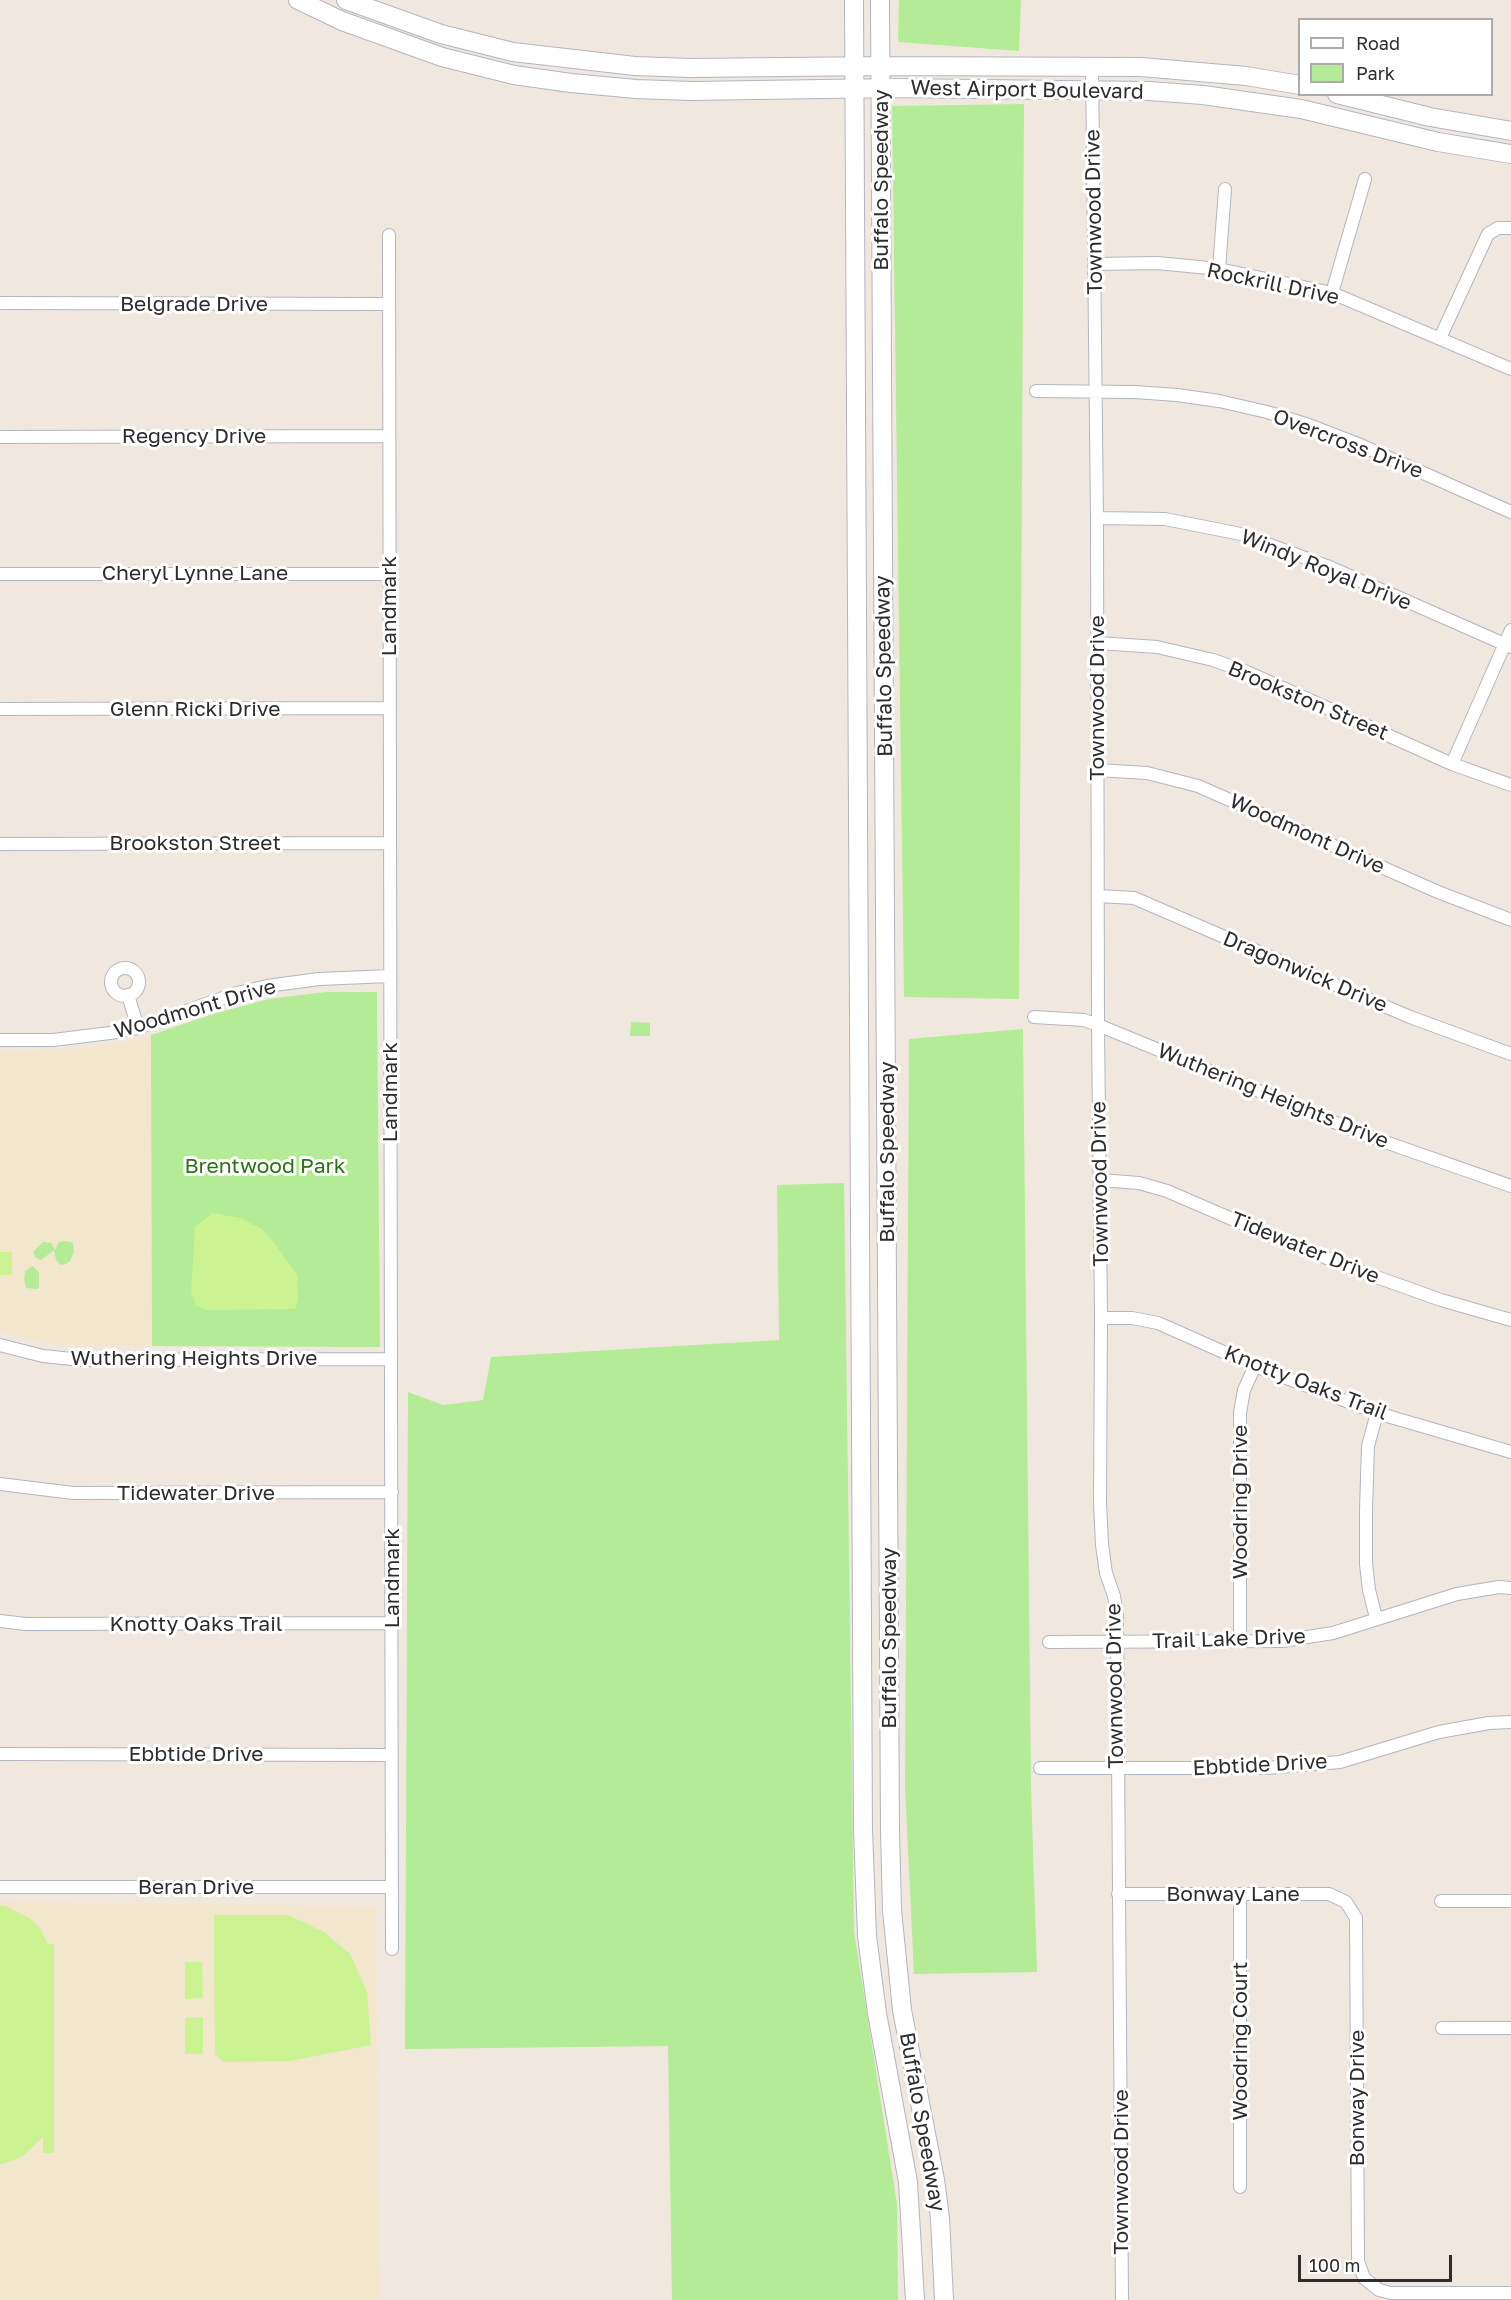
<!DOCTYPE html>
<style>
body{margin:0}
#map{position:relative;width:1511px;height:2300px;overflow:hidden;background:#f0e8de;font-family:"Golos Text",sans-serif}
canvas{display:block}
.legend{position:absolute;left:1298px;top:18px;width:195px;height:78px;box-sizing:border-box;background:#fff;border:2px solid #ababab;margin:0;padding:8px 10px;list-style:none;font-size:18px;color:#2d2d2d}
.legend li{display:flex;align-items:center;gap:12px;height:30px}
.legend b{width:30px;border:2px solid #ababab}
.scale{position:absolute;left:1298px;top:2255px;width:154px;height:27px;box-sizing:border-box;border:3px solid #2d2d2d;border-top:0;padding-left:8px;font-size:18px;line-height:21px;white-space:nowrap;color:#2d2d2d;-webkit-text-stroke:4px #fff;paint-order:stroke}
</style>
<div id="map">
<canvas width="1511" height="2300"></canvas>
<ul class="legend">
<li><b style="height:8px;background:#fff"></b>Road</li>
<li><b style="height:16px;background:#b4eb96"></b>Park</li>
</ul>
<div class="scale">100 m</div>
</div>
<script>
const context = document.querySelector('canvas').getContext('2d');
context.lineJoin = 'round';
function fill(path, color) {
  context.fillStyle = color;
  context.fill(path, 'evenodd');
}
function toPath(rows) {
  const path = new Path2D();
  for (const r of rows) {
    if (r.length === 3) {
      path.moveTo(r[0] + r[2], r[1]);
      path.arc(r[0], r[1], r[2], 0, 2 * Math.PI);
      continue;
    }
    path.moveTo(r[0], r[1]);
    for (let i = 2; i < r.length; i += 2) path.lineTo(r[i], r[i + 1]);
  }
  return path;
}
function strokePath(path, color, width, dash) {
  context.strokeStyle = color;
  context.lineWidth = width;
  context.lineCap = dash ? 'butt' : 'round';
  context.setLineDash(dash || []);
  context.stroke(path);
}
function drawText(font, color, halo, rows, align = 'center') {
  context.font = font + ' "Golos Text",sans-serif';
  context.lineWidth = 6;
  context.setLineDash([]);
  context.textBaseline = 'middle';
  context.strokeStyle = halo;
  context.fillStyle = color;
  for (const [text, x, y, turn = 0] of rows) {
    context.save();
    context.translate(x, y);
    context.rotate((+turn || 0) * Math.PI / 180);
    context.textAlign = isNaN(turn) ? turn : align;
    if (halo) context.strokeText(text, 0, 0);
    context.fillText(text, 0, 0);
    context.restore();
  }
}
fill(toPath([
 [151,1035,152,1346,82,1346,40,1342,0,1331,0,1051,73,1049,116,1044],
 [0,1901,376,1907,379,2300,0,2300]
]), '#f2e6cd');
fill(toPath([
 [899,0,1021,0,1019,51,898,42],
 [1024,104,1019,999,904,997,892,106],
 [326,992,377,992,380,1347,152,1346,151,1035,216,1013,269,999],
 [631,1022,650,1023,650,1036,630,1036],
 [1023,1029,1031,1788,1037,1972,914,1974,905,1788,909,1039],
 [844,1183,854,1931,897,2204,898,2300,672,2300,668,2046,405,2049,408,1392,443,1405,483,1400,491,1357,779,1340,777,1185],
 [66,1241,73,1243,74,1252,70,1261,66,1264,60,1265,56,1260,54,1250,41,1260,36,1258,33,1252,43,1242,51,1243,55,1250,59,1242],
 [33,1266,39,1273,39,1287,37,1289,26,1288,24,1280,25,1271]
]), '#b4eb96');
fill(toPath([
 [213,1213,240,1218,262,1229,275,1244,297,1275,298,1300,295,1309,206,1310,196,1305,191,1293,195,1227],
 [0,1252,12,1252,12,1275,0,1275],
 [0,1906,5,1906,29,1918,39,1927,48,1944,54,1944,54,2153,43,2153,43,2137,23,2156,3,2164,0,2164],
 [214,1915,288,1915,324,1932,350,1954,367,1992,371,2045,290,2061,224,2062,215,2054],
 [185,1962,202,1962,203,1998,185,1999],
 [203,2017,203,2054,185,2054,185,2018]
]), '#cbf391');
const street = toPath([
 [1092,65,1097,518,1098,1025,1101,1318,1100,1503,1102,1545,1106,1573,1114,1596,1117,1616,1122,2300],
 [389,235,392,1949],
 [1094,264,1157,263,1219,269,1332,293,1511,369],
 [1219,269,1225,189],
 [1332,293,1365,179],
 [0,303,389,304],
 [1440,338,1488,234,1498,228,1511,228],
 [1036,391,1135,392,1177,395,1219,401,1267,412,1309,425,1358,444,1511,512],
 [0,437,389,436],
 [1097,518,1165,519,1241,534,1327,566,1511,647],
 [0,574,389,574],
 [1098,643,1157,647,1213,660,1247,672,1452,764,1511,785],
 [0,709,389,708],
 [1452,764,1511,630],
 [1097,770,1147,773,1198,786,1438,892,1511,920],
 [0,844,389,843],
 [1098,896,1134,898,1410,1017,1511,1054],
 [125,982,14],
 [128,995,138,1028],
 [1034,1017,1084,1020,1098,1025,1368,1136,1511,1186],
 [0,1040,53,1040,110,1033,138,1028,237,993,267,986,319,979,390,976],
 [1100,1180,1139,1183,1167,1191,1269,1235,1354,1269,1441,1300,1511,1320],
 [1101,1318,1132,1318,1158,1323,1255,1366,1377,1413,1511,1452],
 [0,1345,43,1356,82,1360,390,1359],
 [0,1484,73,1493,392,1492],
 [1376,1618,1369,1590,1366,1564,1366,1510,1368,1446,1377,1413],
 [0,1621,26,1624,392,1623],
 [1240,1641,1240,1413,1244,1390,1255,1366],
 [1049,1642,1282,1641,1333,1633,1457,1594,1499,1587,1511,1588],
 [0,1754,392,1755],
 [1040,1768,1266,1768,1340,1762,1439,1732,1489,1723,1511,1722],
 [0,1887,392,1887],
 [1118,1894,1329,1894,1346,1902,1356,1918,1358,2261,1364,2278,1379,2290,1391,2293,1511,2293],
 [1441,1901,1511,1901],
 [1442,2028,1511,2028],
 [1240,2187,1240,1894]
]);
const secondary = toPath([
 [298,0,342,21,442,57,514,75,571,83,636,89,691,91,890,88,1149,91,1203,95,1301,109,1438,142,1511,154],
 [346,0,441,34,513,52,635,66,690,68,880,66,1141,67,1246,76,1300,85],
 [854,0,863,1830,867,1936,877,2013,908,2182,915,2300],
 [880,0,890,1830,892,1910,902,2010,935,2180,940,2218,944,2300],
 [1337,94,1430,117,1511,131]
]);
strokePath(street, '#b2b5c2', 14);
strokePath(secondary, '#b2b5c2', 20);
strokePath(street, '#fff', 12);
strokePath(secondary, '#fff', 18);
drawText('21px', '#2d2d2d', '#fff', [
 ["West Airport Boulevard",1027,90,1],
 ["Buffalo Speedway",881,180,-90],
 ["Townwood Drive",1094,212,-91],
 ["Rockrill Drive",1273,284,12],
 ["Belgrade Drive",194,304],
 ["Regency Drive",194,436],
 ["Overcross Drive",1348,444,21],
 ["Windy Royal Drive",1326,570,22],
 ["Cheryl Lynne Lane",195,573],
 ["Landmark",389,606,-90],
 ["Buffalo Speedway",884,666,-91],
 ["Townwood Drive",1097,698,-90],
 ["Brookston Street",1308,701,23],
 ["Glenn Ricki Drive",195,709],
 ["Woodmont Drive",1307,834,24],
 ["Brookston Street",195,843],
 ["Dragonwick Drive",1305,972,23],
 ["Woodmont Drive",195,1009,-16],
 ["Landmark",390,1092,-90],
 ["Wuthering Heights Drive",1273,1096,22],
 ["Buffalo Speedway",887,1152,-90],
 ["Townwood Drive",1100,1184,-91],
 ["Tidewater Drive",1305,1248,22],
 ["Wuthering Heights Drive",194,1358],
 ["Knotty Oaks Trail",1306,1383,21],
 ["Tidewater Drive",196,1493],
 ["Woodring Drive",1240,1502,-90],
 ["Landmark",392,1578,-90],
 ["Knotty Oaks Trail",196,1624],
 ["Buffalo Speedway",889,1638,-90],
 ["Trail Lake Drive",1229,1639,-2],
 ["Townwood Drive",1115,1686,-91],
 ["Ebbtide Drive",196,1754],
 ["Ebbtide Drive",1260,1765,-3],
 ["Beran Drive",196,1887],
 ["Bonway Lane",1233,1894],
 ["Woodring Court",1240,2041,-90],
 ["Bonway Drive",1357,2098,-90],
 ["Buffalo Speedway",922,2122,80],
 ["Townwood Drive",1121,2172,-90]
]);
drawText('21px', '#297413', '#fff', [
 ["Brentwood Park",265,1166]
]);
</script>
